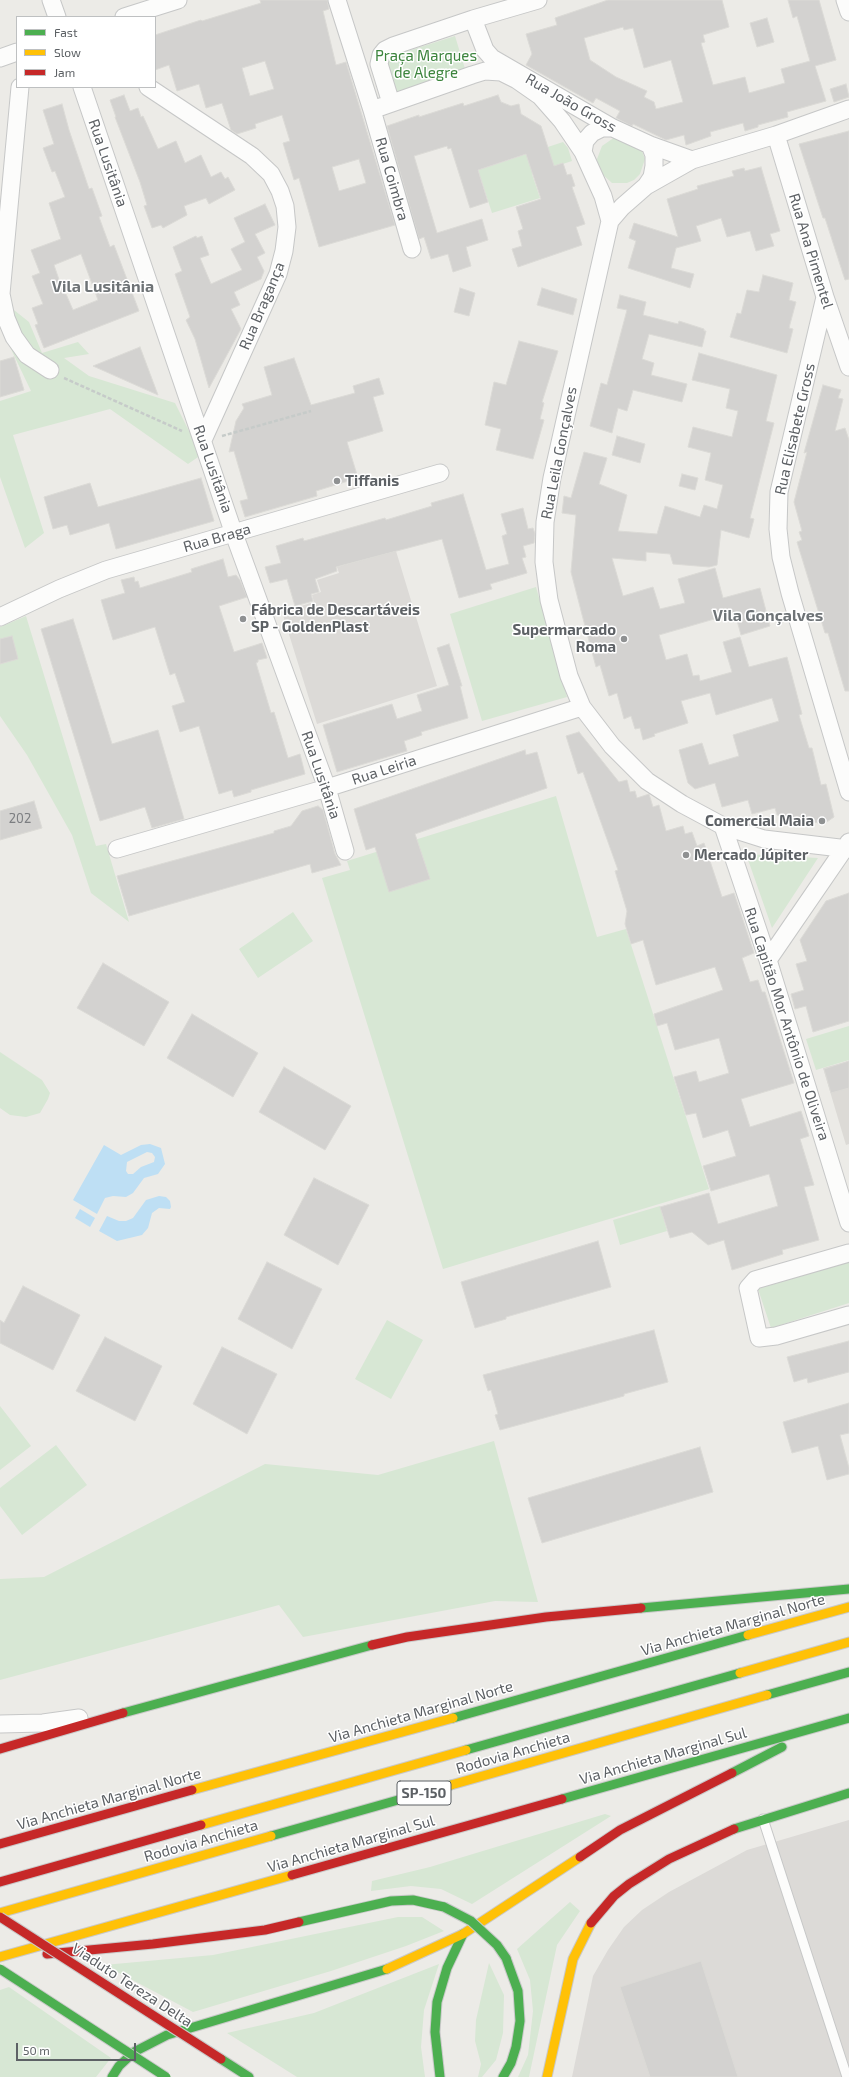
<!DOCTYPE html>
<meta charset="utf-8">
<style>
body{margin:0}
#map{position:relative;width:849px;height:2077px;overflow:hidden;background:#ecebe7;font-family:"Exo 2",sans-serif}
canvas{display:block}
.legend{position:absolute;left:16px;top:16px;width:140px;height:72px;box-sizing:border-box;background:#fff;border:1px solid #bec0c1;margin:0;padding:5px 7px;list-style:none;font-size:12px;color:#5d6165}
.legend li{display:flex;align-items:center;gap:8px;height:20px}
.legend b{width:20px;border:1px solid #bec0c1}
.scale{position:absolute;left:16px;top:2043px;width:120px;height:18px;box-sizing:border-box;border:2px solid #5d6165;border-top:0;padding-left:5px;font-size:12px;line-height:14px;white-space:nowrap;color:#5d6165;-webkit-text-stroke:3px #fff;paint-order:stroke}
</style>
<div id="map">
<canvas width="849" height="2077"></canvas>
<ul class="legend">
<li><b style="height:5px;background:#4caf50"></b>Fast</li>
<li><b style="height:5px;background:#ffc107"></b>Slow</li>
<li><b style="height:5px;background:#c62828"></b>Jam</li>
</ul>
<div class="scale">50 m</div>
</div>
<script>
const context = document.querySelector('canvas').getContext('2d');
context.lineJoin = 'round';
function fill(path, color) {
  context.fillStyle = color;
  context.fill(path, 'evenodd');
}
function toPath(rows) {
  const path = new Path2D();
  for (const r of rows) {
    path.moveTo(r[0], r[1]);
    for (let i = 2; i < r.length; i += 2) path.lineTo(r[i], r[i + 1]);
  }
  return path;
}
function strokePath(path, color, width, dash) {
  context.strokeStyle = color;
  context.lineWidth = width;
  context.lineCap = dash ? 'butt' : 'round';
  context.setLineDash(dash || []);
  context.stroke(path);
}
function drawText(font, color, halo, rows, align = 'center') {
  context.font = font + ' "Exo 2",sans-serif';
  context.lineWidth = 3;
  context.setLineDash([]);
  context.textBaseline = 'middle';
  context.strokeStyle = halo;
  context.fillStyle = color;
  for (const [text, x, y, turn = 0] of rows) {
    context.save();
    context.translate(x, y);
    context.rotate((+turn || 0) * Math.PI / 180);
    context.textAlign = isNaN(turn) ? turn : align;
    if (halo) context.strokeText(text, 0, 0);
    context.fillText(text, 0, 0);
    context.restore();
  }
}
fill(toPath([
 [396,551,437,686,317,724,282,612,314,602,312,595,321,592,317,580,339,573,337,567],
 [849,1820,849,2077,572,2077,593,1976,608,1950,624,1927,642,1910,669,1892,747,1850]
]), '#dcdad7');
fill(toPath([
 [849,1061,849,1144,846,1145,823,1068]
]), '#dcdad6');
fill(toPath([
 [455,36,466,72,397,94,386,58],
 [615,137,642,151,645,159,640,174,634,180,627,183,612,183,601,173,598,167,597,159,602,146],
 [563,142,568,148,572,161,532,174,540,198,492,213,478,170],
 [14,310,29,322,42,353,78,342,89,354,64,358,89,376,175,403,201,455,188,464,110,409,13,435,44,533,25,548,0,477,0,401,31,391,0,326,0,312],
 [536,587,567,697,482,721,450,614],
 [26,616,96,846,106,844,129,922,91,893,72,835,27,755,0,716,0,627],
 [556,796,597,937,626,929,709,1189,443,1269,322,878,350,870,347,861],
 [746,854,818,858,772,928],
 [293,912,313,941,258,978,239,949],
 [849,1026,849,1060,816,1070,806,1039],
 [0,1052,42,1080,50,1093,48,1099,40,1113,26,1117,10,1115,0,1108],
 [660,1206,667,1231,620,1245,613,1220],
 [849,1261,849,1303,771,1328,758,1289],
 [387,1320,423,1340,391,1399,355,1379],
 [0,1406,31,1446,0,1470],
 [494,1441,538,1602,495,1601,303,1637,279,1605,0,1680,0,1579,44,1577,265,1464,378,1475],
 [56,1445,87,1485,22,1535,0,1506,0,1488],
 [605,1814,611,1816,472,1904,441,1889,411,1886,371,1891,372,1881,430,1867],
 [570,1902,580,1911,557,1945,529,2077,518,2077,528,2055,533,2011,530,1980,517,1949],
 [398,1917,422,1917,444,1931,406,1946,331,1971,193,2012,104,1965,213,1955],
 [489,1963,504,1995,503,2033,496,2060,482,2077,478,2077,481,2064,475,2041,476,2020],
 [439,1964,424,2010,421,2047,425,2077,297,2077,227,2033,314,2013],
 [9,1987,111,2058,96,2077,0,2077,0,1990]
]), '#d7e7d4');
fill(toPath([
 [150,1144,161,1148,165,1164,158,1174,144,1178,133,1193,126,1197,113,1196,105,1198,97,1214,73,1200,104,1145,121,1155,141,1145],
 [147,1152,152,1153,155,1157,154,1162,141,1167,133,1174,128,1174,126,1171,127,1162],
 [159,1196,166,1197,170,1201,171,1207,170,1209,159,1208,152,1213,148,1228,142,1235,117,1241,99,1231,107,1216,119,1221,126,1221,133,1218,146,1200],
 [80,1209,95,1218,90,1227,75,1218]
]), '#bedff4');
const building = toPath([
 [260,0,327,0,329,9,323,11,336,65,346,62,395,225,319,247,299,178,294,180,283,143,290,141,282,115,255,124,256,128,237,134,231,130,222,103,206,108,199,84,177,91,169,65,155,70,155,35,201,20,202,21,261,3,260,0],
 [265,61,274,89,250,96,242,68,265,61],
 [359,159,366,183,339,191,332,167,359,159],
 [608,0,722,0,729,27,703,35,705,42,701,43,713,85,745,77,749,93,785,83,781,69,810,61,797,16,793,18,788,0,819,0,836,60,815,66,826,101,787,112,788,117,758,125,758,127,745,131,743,123,710,132,711,136,686,145,684,135,666,140,633,124,632,126,616,118,620,111,596,98,593,103,526,65,532,54,526,34,557,25,555,18,608,0],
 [623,27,624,30,633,28,644,68,671,60,683,102,656,109,654,102,644,97,647,91,616,77,590,60,584,38,623,27],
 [767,18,774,42,757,47,750,23,767,18],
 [846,84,849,97,834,102,830,89,846,84],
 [124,95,130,111,138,108,141,117,143,116,158,149,176,141,185,163,201,155,211,177,221,172,225,179,228,177,235,190,209,204,206,198,184,206,187,215,163,228,161,225,152,228,144,206,147,205,140,182,115,117,116,117,110,100,124,95],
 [498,95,501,102,511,106,519,104,521,114,541,126,554,166,563,163,567,175,571,174,575,186,572,187,585,224,576,227,582,245,518,267,512,249,522,246,518,231,523,229,516,207,541,199,526,154,478,170,488,202,470,208,451,148,448,149,447,146,414,156,437,233,482,219,488,240,466,247,471,266,453,272,448,254,431,259,424,237,419,239,387,126,419,115,419,117,463,103,464,106,498,95],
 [62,104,69,130,89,189,92,188,102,216,99,217,110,247,114,245,139,311,44,348,35,325,38,324,32,308,43,304,32,276,40,273,31,250,61,239,49,203,65,197,55,171,52,172,43,148,54,144,43,110,62,104],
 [81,254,98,300,73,310,66,294,64,294,54,265,81,254],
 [849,131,849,279,845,280,825,218,823,218,799,144,849,131],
 [761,167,780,231,770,234,774,246,756,251,750,231,727,237,721,218,696,226,701,241,676,248,671,268,694,274,690,288,628,268,636,241,629,238,634,223,678,237,667,199,698,189,697,186,734,176,732,171,744,168,745,171,761,167],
 [265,204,275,225,255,234,265,253,257,257,264,271,261,279,234,292,240,305,231,309,241,329,209,388,195,339,186,320,190,317,175,274,182,271,173,247,196,236,197,238,202,236,209,255,200,258,211,284,242,270,231,249,245,242,234,218,265,204],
 [763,275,793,283,789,300,796,302,789,328,793,329,787,353,730,337,737,313,741,314,747,290,759,292,763,275],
 [460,288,475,293,469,316,454,312,460,288],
 [542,288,577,299,573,315,537,305,542,288],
 [620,295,646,302,643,315,678,324,679,321,704,329,704,331,706,331,702,347,649,334,642,359,654,363,651,375,687,384,682,402,633,390,627,411,618,408,612,433,590,426,601,383,607,385,627,310,617,308,620,295],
 [519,341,558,351,542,402,544,403,540,419,544,420,533,459,496,450,501,429,485,425,494,382,506,385,519,341],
 [140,347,158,395,93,366,140,347],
 [699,353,777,375,766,421,774,423,750,518,754,519,749,538,721,530,717,565,709,567,673,564,670,554,646,552,646,561,612,558,623,596,653,587,660,609,685,603,678,579,715,568,723,598,760,588,770,626,741,635,735,613,659,635,666,660,687,654,693,676,699,675,700,681,732,672,723,642,740,637,749,667,787,657,802,714,799,715,809,748,812,748,821,785,826,784,834,817,824,824,777,815,775,808,752,814,748,800,722,807,715,783,695,789,688,783,679,750,702,743,709,765,739,756,733,735,779,721,772,698,716,715,710,693,681,701,688,723,654,734,655,736,643,740,640,728,635,729,631,716,624,719,617,693,609,696,600,665,596,667,586,630,571,572,576,515,562,513,564,496,571,498,584,452,607,458,599,484,627,495,618,531,657,534,665,506,700,517,704,505,717,509,723,485,705,480,711,453,688,447,693,427,732,437,738,411,726,408,730,389,692,380,699,353],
 [14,357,24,390,0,397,0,361,14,357],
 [294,358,311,405,355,393,353,386,379,378,384,394,373,397,383,431,347,442,358,478,316,491,317,496,245,517,240,501,248,499,234,451,229,452,236,421,244,408,242,404,272,395,264,367,294,358],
 [823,385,841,390,838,398,843,399,835,431,845,428,849,440,849,691,845,691,828,633,825,633,797,542,802,540,799,532,802,531,794,502,807,452,804,453,823,385],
 [617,436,645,444,640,463,612,455,617,436],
 [682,474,698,478,695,490,679,486,682,474],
 [201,478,214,521,116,549,109,523,70,535,67,525,53,529,44,497,90,483,98,507,201,478],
 [463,494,486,570,509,564,502,536,507,534,501,514,523,508,528,529,533,528,535,534,534,543,523,546,526,557,522,558,527,573,490,584,492,589,459,598,442,539,336,567,337,571,315,579,319,592,311,594,313,601,295,606,287,579,270,583,265,567,281,563,276,546,303,538,304,541,385,518,386,520,432,506,431,503,463,494],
 [223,559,228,577,236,575,240,580,247,597,219,606,234,652,262,643,267,658,258,660,258,662,256,663,271,713,274,712,288,758,300,754,305,774,251,790,251,792,234,797,232,790,219,794,199,726,180,732,172,706,185,702,175,673,170,675,155,627,113,640,101,600,125,593,121,580,134,577,135,582,138,581,140,588,192,572,191,569,223,559],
 [73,619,112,744,158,730,184,819,152,828,145,807,100,821,41,629,73,619],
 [12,636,18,659,0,664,0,639,12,636],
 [449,644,462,686,460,686,468,718,421,732,422,735,404,741,407,751,337,772,323,725,392,704,397,719,422,711,417,695,449,685,437,648,449,644],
 [579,732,619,782,627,780,630,792,635,791,637,798,649,794,653,807,659,805,666,831,683,826,685,834,692,832,697,846,704,843,722,897,734,893,754,953,742,958,750,982,758,980,762,992,765,992,794,1083,741,1099,750,1127,801,1111,809,1136,800,1139,814,1185,804,1187,819,1240,782,1250,783,1254,732,1270,724,1240,708,1245,692,1232,670,1238,660,1207,709,1193,718,1224,778,1206,769,1174,711,1191,703,1166,736,1156,728,1130,703,1138,696,1113,686,1115,674,1077,696,1071,699,1082,729,1073,719,1038,675,1050,667,1023,657,1026,654,1014,723,990,715,967,656,985,643,940,631,944,625,924,627,911,615,871,618,870,583,772,578,774,566,736,579,732],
 [525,750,526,755,537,752,547,788,415,834,430,879,389,892,375,847,366,850,354,809,525,750],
 [34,801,42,828,0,840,0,811,34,801],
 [318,806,323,810,335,854,341,865,312,873,310,864,129,916,117,876,274,833,274,831,291,826,302,811,318,806],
 [849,893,849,1021,813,1032,806,1006,795,1009,791,994,804,990,796,964,807,961,800,940,826,901,849,893],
 [103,963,169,1002,144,1046,77,1008,103,963],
 [192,1014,258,1053,233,1097,167,1058,192,1014],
 [849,1061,849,1088,831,1093,824,1069,849,1061],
 [284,1067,351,1106,325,1150,259,1112,284,1067],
 [314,1178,369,1205,338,1265,284,1235,314,1178],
 [598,1241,611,1287,506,1317,506,1319,475,1328,461,1282,598,1241],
 [267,1262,322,1289,292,1349,238,1319,267,1262],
 [23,1286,80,1315,53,1370,0,1343,0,1320,4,1323,23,1286],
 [654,1330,668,1382,624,1394,624,1396,500,1430,495,1415,498,1414,491,1390,488,1391,483,1375,654,1330],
 [105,1337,162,1366,135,1421,76,1391,105,1337],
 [849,1341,849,1372,808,1383,807,1378,794,1382,787,1357,849,1341],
 [222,1347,277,1374,247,1434,193,1404,222,1347],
 [849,1403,849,1433,840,1435,849,1468,849,1474,827,1480,818,1446,792,1453,783,1422,849,1403],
 [700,1447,713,1492,542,1543,528,1498,700,1447],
 [701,1961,738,2077,650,2077,620,1987,701,1961]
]);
fill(building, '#d3d2d0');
strokePath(building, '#dbdad6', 1);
const lane = toPath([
 [763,1819,847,2077]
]);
const street = toPath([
 [51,0,57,17],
 [337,0,372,110,412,249],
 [845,0,849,12],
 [124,17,178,0],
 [473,19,485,50,492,58,613,128,650,145,692,160],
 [0,58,17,52],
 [20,87,1,294,6,318,14,337,27,355,50,370],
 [82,87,234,534,327,788,345,851],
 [148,87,252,156,271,174,280,191,285,206,287,227,284,251,278,274,203,440],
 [391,103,379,64,381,55,385,50,393,46,473,19,538,0],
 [372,110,472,75,485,71,501,72,517,80,540,96,562,121,583,152,603,196,610,221,552,478,545,522,544,562,549,600,569,676,582,707,612,746,647,781,682,804,723,826,764,839,849,849],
 [776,135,825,297,849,367],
 [583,152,585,141,592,133,602,128,613,128],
 [646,186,652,177,654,166,654,155,650,145],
 [610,221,622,207,646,186,692,160,776,135,849,109],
 [825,297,779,492,778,529,781,557,790,593,849,792],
 [0,617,59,589,106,570,440,473],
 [723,826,768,960,849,1223],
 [117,849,327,788,582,707],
 [768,960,849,842],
 [849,1253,755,1280,748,1288,759,1338,776,1336,849,1315],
 [0,1724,43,1723,79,1718]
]);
const fast = toPath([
 [641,1608,849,1589],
 [767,1695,849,1672],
 [123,1713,372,1645],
 [453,1718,748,1635],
 [466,1750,740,1673],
 [732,1773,782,1747],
 [562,1799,849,1718],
 [734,1829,849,1793],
 [271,1836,451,1785],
 [299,1922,391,1901,413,1900,444,1907],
 [221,2059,249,2077],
 [112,2077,119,2066,134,2052,167,2035,387,1969],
 [440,2077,435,2032,437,2002,447,1968,463,1934],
 [503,2077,511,2063,516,2047,520,2021,518,1991,506,1958]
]);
const slow = toPath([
 [748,1635,849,1607],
 [740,1673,849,1642],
 [451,1785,767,1695],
 [192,1790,453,1718],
 [201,1825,466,1750],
 [0,1913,271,1836],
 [0,1957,292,1875],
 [387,1969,463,1934,580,1857],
 [547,2077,573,1959,591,1923]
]);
const jam = toPath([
 [372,1645,407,1637,546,1617,641,1608],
 [0,1749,123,1713],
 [0,1844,192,1790],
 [580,1857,620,1830,732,1773],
 [292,1875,562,1799],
 [0,1882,201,1825],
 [591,1923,614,1896,629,1884,669,1859,734,1829],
 [47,1954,153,1944,265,1930,299,1922]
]);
strokePath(lane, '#c6c7c7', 11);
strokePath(street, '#c6c7c7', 19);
strokePath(fast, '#c9c9c9', 11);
strokePath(slow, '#c9c9c9', 11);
strokePath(jam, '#c9c9c9', 11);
strokePath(toPath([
 [64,378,182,431],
 [222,436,311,411]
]), '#c6cbc9', 2.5, [4, 2]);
strokePath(lane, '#fcfcfb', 9);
strokePath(street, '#fcfcfb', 17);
strokePath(fast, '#4caf50', 9);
strokePath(slow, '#ffc107', 9);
strokePath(jam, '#c62828', 9);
const fastBridge = toPath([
 [444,1907,471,1921,497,1945,506,1958],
 [0,1969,166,2077]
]);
const jamBridge = toPath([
 [0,1917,221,2059]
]);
strokePath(fastBridge, '#c9c9c9', 11, []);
strokePath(jamBridge, '#c9c9c9', 11, []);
strokePath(fastBridge, '#4caf50', 9);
strokePath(jamBridge, '#c62828', 9);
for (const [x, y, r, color] of [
 [337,481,4,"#8f9192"],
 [243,619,4,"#8f9192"],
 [624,639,4,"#8f9192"],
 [822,821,4,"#8f9192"],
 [686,855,4,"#8f9192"]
]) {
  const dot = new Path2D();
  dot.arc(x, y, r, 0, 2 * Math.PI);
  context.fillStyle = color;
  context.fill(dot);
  strokePath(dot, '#fff', 1.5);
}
drawText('13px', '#7c7e81', null, [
 ["202",20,819]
]);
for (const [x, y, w] of [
 [424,1793,54]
]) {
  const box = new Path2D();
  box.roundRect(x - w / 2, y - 12, w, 24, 3);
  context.fillStyle = '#fff';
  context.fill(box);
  strokePath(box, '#5d6165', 1);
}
drawText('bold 14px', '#5d6165', null, [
 ["SP-150",424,1793]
]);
drawText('15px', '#3c843d', '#fff', [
 ["Praça Marques",426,56],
 ["de Alegre",426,73]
]);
drawText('15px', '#5d6165', '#fff', [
 ["Rua João Gross",571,103,30],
 ["Rua Lusitânia",108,163,71],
 ["Rua Coimbra",392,179,74],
 ["Rua Ana Pimentel",811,251,73],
 ["Rua Bragança",262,306,-67],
 ["Rua Elisabete Gross",795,429,-77],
 ["Rua Leila Gonçalves",559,453,-79],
 ["Rua Lusitânia",213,469,71],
 ["Rua Braga",217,538,-16],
 ["Rua Leiria",384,770,-18],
 ["Rua Lusitânia",321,775,71],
 ["Rua Capitão Mor Antônio de Oliveira",787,1024,72],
 ["Via Anchieta Marginal Norte",733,1625,-16],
 ["Via Anchieta Marginal Norte",421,1712,-16],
 ["Rodovia Anchieta",513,1753,-16],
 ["Via Anchieta Marginal Sul",663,1756,-16],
 ["Via Anchieta Marginal Norte",109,1799,-16],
 ["Rodovia Anchieta",201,1841,-16],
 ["Via Anchieta Marginal Sul",351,1844,-16],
 ["Viaduto Tereza Delta",132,1985,33]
]);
drawText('bold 15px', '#5d6165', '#fff', [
 ["Tiffanis",345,481],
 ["Fábrica de Descartáveis",251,610],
 ["SP - GoldenPlast",251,627],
 ["Supermarcado",616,630,"right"],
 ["Roma",616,647,"right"],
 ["Comercial Maia",814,821,"right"],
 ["Mercado Júpiter",694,855]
], 'left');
drawText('bold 16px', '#6e7376', '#fff', [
 ["Vila Lusitânia",103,287],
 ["Vila Gonçalves",768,616]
]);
</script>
